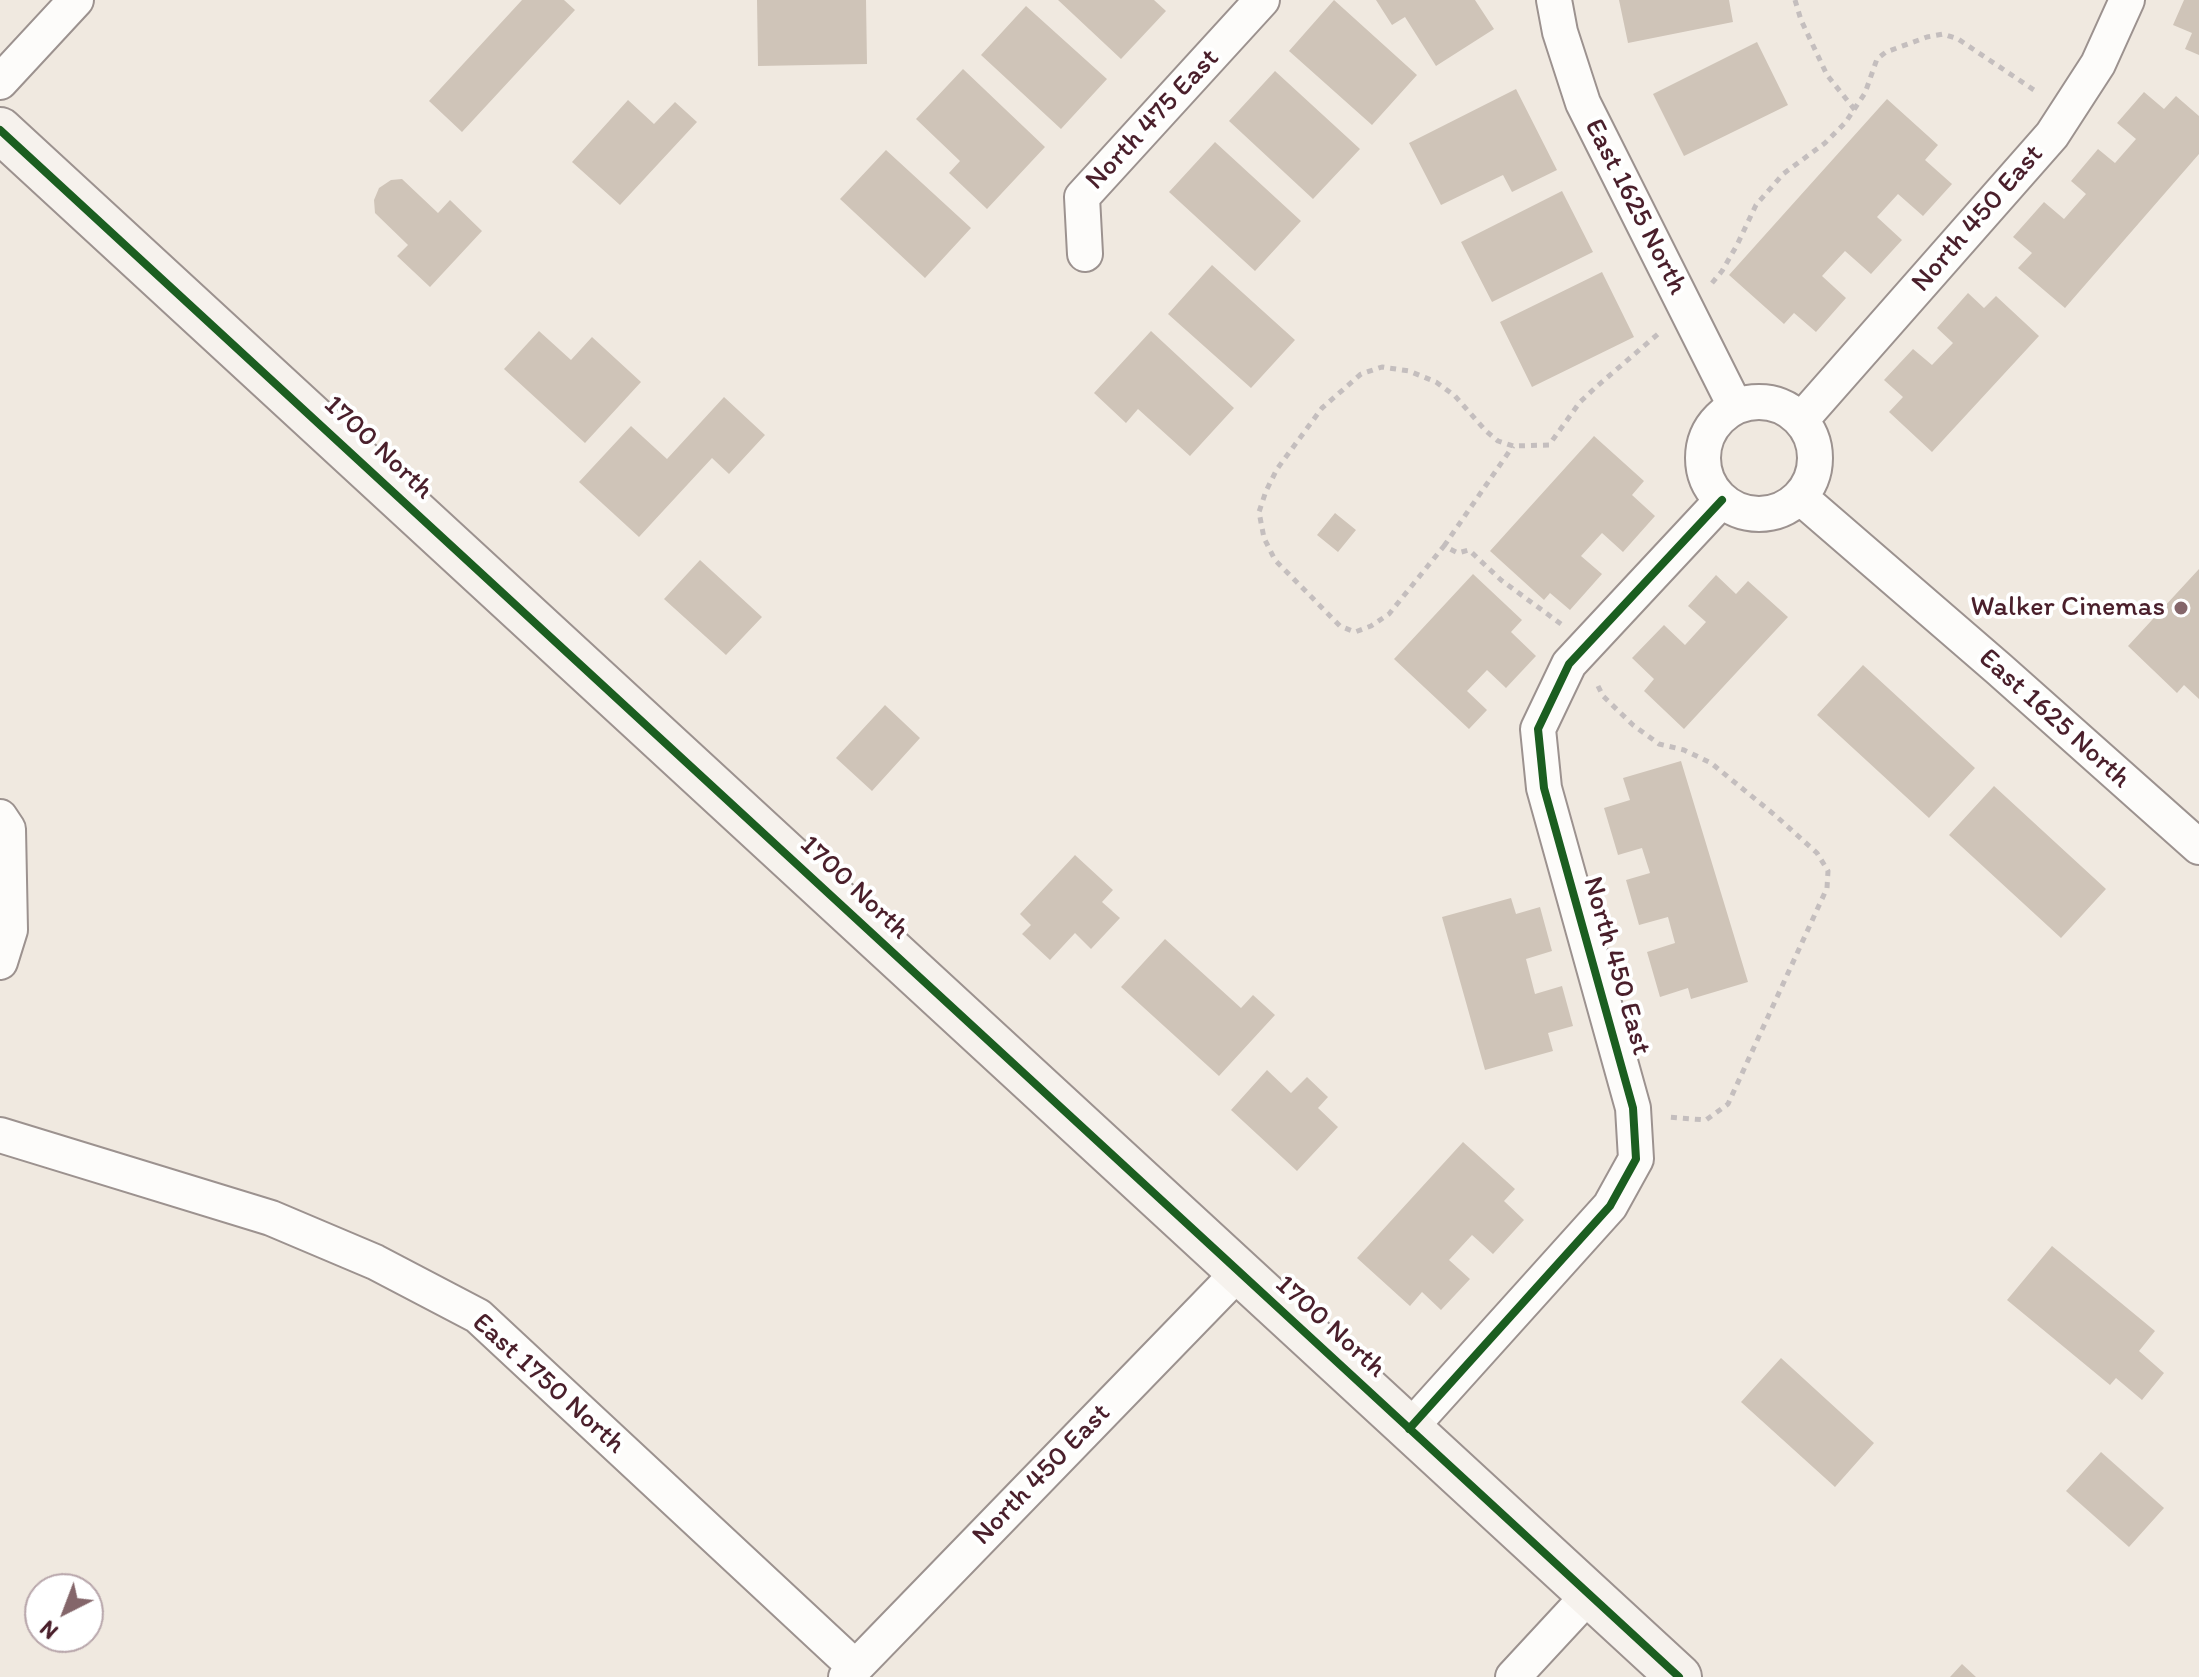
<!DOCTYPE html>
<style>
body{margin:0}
#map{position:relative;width:2199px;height:1677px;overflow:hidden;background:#f0e9e0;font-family:Itim,sans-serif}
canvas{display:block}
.north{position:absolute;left:24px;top:1573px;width:80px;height:80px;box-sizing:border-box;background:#fff;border:2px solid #b7a5aa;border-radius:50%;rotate:222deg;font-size:22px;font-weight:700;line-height:32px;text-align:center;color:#4a1f2b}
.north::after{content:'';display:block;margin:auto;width:28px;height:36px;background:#84666a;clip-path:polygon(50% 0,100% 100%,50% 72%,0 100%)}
</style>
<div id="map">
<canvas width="2199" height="1677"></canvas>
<div class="north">N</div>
</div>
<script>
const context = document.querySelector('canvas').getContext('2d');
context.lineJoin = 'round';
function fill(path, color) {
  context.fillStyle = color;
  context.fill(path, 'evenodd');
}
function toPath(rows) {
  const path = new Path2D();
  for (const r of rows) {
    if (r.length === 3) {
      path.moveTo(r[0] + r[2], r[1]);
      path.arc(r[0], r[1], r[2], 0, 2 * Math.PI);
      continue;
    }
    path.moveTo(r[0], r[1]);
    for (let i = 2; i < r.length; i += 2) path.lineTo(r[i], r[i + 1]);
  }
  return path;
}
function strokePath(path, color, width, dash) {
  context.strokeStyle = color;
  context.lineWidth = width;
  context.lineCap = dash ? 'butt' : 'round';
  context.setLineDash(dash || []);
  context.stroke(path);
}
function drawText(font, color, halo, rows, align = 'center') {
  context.font = font + ' Itim,sans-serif';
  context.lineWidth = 8;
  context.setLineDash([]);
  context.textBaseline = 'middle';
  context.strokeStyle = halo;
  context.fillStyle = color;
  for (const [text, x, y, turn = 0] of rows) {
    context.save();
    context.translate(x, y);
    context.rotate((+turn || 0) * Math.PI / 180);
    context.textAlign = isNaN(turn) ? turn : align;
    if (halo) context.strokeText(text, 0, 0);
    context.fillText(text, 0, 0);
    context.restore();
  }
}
fill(toPath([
 [522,0,564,0,575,10,462,132,429,101],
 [757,0,866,0,867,64,758,66],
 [1058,0,1154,0,1166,11,1121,59],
 [1334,0,1417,75,1372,125,1289,51],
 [1376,0,1475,0,1494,29,1436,66,1405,17,1392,25],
 [1619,0,1729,0,1733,22,1628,43],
 [2184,0,2199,0,2199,55,2185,49,2192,33,2173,25],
 [1026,6,1107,79,1061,129,981,55],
 [1757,42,1788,105,1684,156,1653,94],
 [963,69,1045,147,987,209,949,173,960,161,916,119],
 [1275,71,1360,149,1313,199,1229,121],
 [1516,89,1557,170,1512,192,1503,175,1441,205,1409,143],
 [2144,92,2164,109,2176,96,2199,116,2199,154,2065,308,2018,268,2032,253,2013,237,2044,202,2064,219,2086,194,2071,181,2098,149,2115,163,2136,139,2117,123],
 [1887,99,1938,145,1925,160,1952,184,1923,216,1898,194,1877,217,1902,240,1871,274,1845,251,1822,276,1846,298,1816,332,1794,313,1784,324,1729,275],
 [628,100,654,124,675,102,697,122,620,205,572,162],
 [1215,142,1301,221,1255,271,1169,192],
 [886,150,971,228,925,278,840,199],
 [402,179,438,213,450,200,482,231,430,287,397,256,408,245,375,213,374,200,379,188,391,180],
 [1562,191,1593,252,1492,302,1461,242],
 [1212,265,1295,340,1251,388,1168,314],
 [1602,272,1634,337,1532,387,1500,322],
 [1968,293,1984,308,1996,296,2039,336,1932,452,1889,412,1903,397,1884,380,1913,349,1932,365,1953,343,1937,328],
 [539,331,571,360,592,337,641,382,585,443,504,369],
 [1151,331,1234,408,1190,456,1138,409,1126,423,1094,393],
 [724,397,765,435,729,474,712,458,639,537,579,482,631,426,667,459],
 [1594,436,1644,481,1632,495,1655,516,1623,552,1602,533,1581,556,1602,574,1570,610,1550,593,1544,600,1490,551],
 [1335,513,1356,530,1338,552,1317,535],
 [700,560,762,617,726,655,664,599],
 [2199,569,2199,699,2184,685,2177,693,2128,646],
 [1473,574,1522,620,1511,632,1536,656,1506,688,1487,670,1467,691,1487,710,1469,729,1394,659],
 [1716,575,1736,594,1748,581,1788,617,1684,729,1644,691,1654,679,1632,658,1664,625,1685,645,1706,622,1688,606],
 [1863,665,1975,768,1929,818,1817,715],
 [885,705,920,738,872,791,836,758],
 [1681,761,1748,982,1691,999,1688,988,1660,997,1647,952,1675,943,1668,917,1639,925,1626,880,1650,873,1642,848,1618,855,1604,808,1630,800,1623,778],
 [1994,786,2106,889,2061,938,1949,835],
 [1075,855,1113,890,1102,902,1120,918,1091,949,1075,933,1050,960,1022,934,1031,925,1020,914],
 [1511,898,1516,914,1540,907,1552,951,1526,959,1535,994,1562,986,1573,1026,1548,1033,1553,1051,1485,1070,1442,917],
 [1165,939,1241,1008,1253,995,1275,1015,1219,1076,1121,987],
 [1267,1070,1291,1093,1307,1077,1328,1097,1318,1108,1338,1127,1297,1171,1231,1110],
 [1463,1142,1515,1189,1504,1201,1524,1220,1493,1254,1472,1235,1449,1260,1470,1279,1441,1310,1422,1292,1410,1306,1357,1258],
 [2052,1246,2155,1331,2139,1351,2164,1373,2142,1400,2116,1378,2110,1385,2007,1300],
 [1781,1358,1874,1443,1835,1487,1741,1402],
 [2101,1452,2164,1508,2129,1547,2066,1491],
 [1962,1664,1976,1677,1950,1677]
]), '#cfc4b8');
const street = toPath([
 [1554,0,1560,32,1583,103,1735,406],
 [0,82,76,0],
 [1085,254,1082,197,1262,0],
 [1759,458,56],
 [1801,420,2052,135,2098,64,2127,0],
 [1800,497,1999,669,2199,847],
 [0,817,8,829,10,930,0,962],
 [0,1135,271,1218,375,1262,478,1316,855,1667],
 [1409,1429,1610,1206,1636,1159,1633,1108,1544,788,1538,729,1569,664,1722,500],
 [846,1677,1238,1273],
 [1513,1677,1589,1595]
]);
const secondary = toPath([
 [0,130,1679,1677]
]);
strokePath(street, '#9c928f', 38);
strokePath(secondary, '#9c928f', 48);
strokePath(toPath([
 [1795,0,1801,20,1827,75,1855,110],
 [1712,283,1722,271,1737,245,1756,205,1783,174,1825,143,1845,123,1865,93,1877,59,1886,52,1927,37,1943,34,1958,39,2037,92],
 [1444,546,1513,446],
 [1561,624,1501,580,1469,550,1458,553,1444,546,1389,614,1371,626,1355,632,1340,626,1275,560,1264,538,1259,512,1266,491,1277,469,1322,408,1361,374,1382,367,1409,371,1436,382,1455,396,1486,431,1498,441,1513,446,1549,445,1580,402,1596,387,1658,334],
 [1598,686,1603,696,1633,725,1659,744,1684,750,1711,763,1776,816,1817,853,1828,871,1827,888,1728,1104,1706,1120,1667,1117]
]), '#c4bebe', 5, [6, 6]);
strokePath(street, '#fdfcfa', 34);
strokePath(secondary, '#f6f2ed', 44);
strokePath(toPath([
 [0,130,1679,1677],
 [1409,1429,1610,1206,1636,1159,1633,1108,1544,788,1538,729,1569,664,1722,500]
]), '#1b5e20', 8);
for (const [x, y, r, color] of [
 [2181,608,8,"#84666a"]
]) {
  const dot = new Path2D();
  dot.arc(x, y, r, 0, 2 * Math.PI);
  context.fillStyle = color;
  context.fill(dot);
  strokePath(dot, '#fff', 3);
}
drawText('28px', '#4a1f2b', '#fff', [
 ["North 475 East",1153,120,-47],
 ["East 1625 North",1635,207,63],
 ["North 450 East",1978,219,-49],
 ["1700 North",378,448,43],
 ["East 1625 North",2054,719,42],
 ["1700 North",854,888,43],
 ["North 450 East",1616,966,74],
 ["1700 North",1330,1327,42],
 ["East 1750 North",548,1384,42],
 ["North 450 East",1042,1475,-46]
]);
drawText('28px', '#4a1f2b', '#fff', [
 ["Walker Cinemas",2165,608]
], 'right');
</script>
